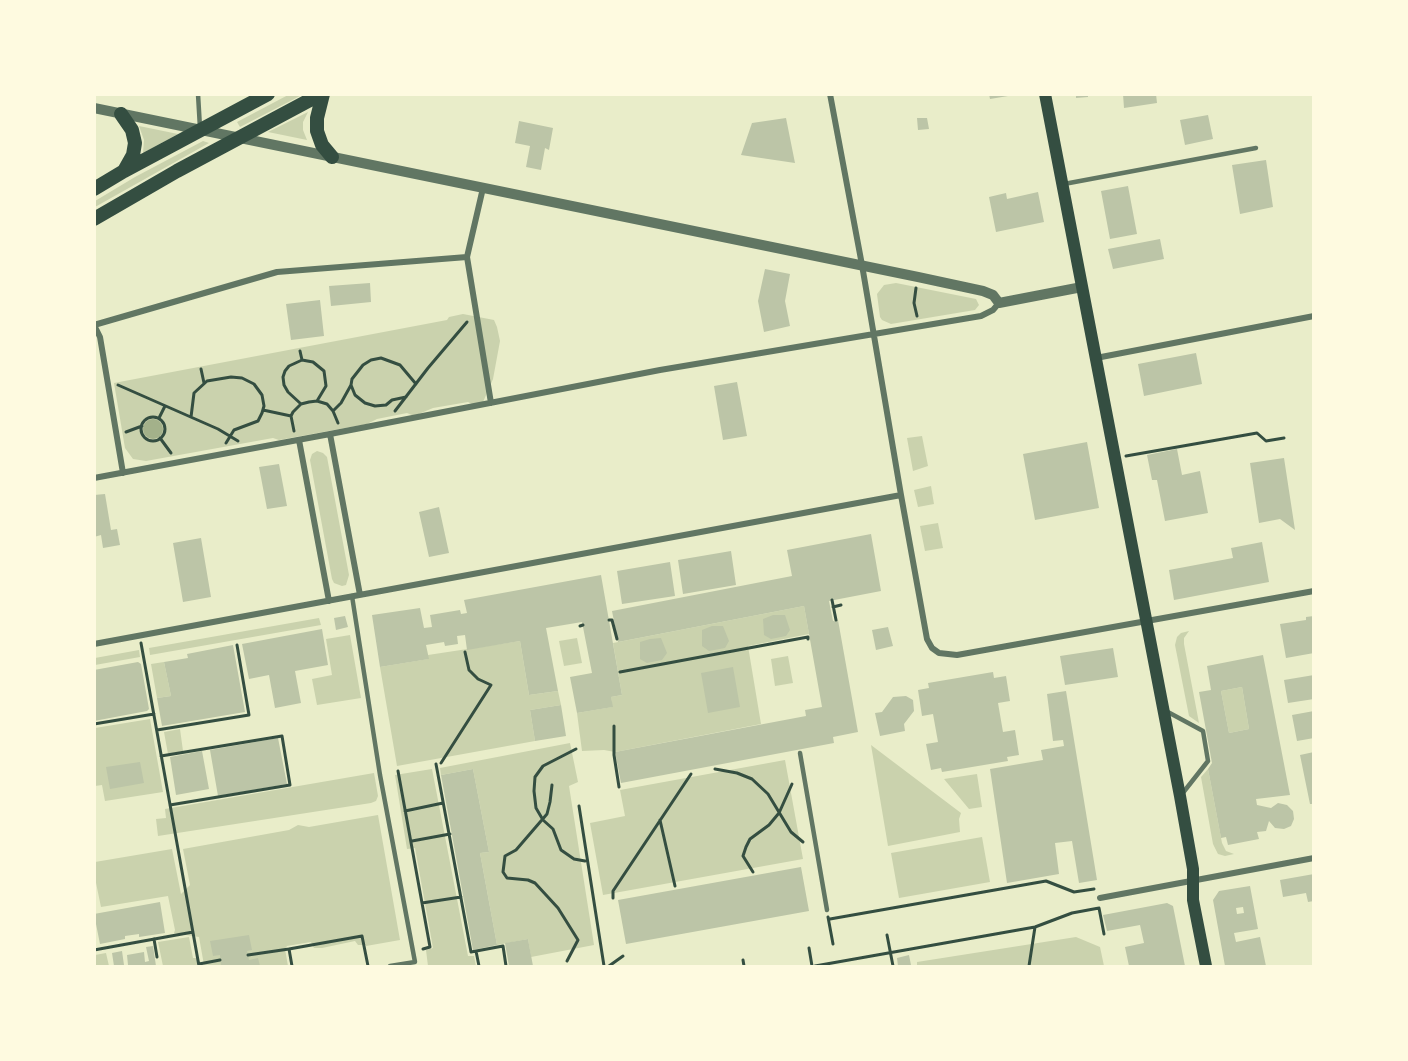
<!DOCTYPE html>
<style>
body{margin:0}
#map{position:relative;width:1408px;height:1061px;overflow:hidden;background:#e9edc9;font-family:Literata,serif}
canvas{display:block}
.frame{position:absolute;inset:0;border:96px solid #fefae0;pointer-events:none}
</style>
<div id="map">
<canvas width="1408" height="1061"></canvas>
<div class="frame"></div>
</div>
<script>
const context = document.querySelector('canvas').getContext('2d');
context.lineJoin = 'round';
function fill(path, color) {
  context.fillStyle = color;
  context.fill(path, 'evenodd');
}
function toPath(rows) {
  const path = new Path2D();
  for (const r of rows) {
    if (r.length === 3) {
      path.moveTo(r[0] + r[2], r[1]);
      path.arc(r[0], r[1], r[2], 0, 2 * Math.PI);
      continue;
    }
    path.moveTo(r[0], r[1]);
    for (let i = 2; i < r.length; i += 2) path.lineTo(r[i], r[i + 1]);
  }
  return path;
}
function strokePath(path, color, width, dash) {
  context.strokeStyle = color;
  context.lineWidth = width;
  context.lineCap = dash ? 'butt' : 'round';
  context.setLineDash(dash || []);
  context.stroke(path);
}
fill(toPath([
 [290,94,302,95,240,127,237,122],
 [308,112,303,122,303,130,307,140,268,132],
 [139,126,178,134,143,153,144,140],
 [203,141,209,143,95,207,95,201,135,177],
 [896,283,976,299,979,305,975,310,891,324,882,320,880,317,877,294,884,285],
 [463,314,494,320,497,327,500,341,493,379,483,402,472,404,468,402,433,408,414,416,407,413,377,419,367,424,279,440,273,438,146,461,133,459,125,448,114,383,447,320,449,317],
 [922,436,928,466,913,471,907,438],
 [317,451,323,453,327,457,349,575,346,585,342,586,334,583,332,579,310,460,312,454],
 [931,486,934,504,918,507,914,490],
 [938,523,943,548,925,551,920,526],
 [804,606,809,634,748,646,761,724,615,752,604,750,582,751,577,713,612,707,611,697,622,695,613,643],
 [319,618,321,625,150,655,149,648],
 [1189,631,1184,638,1184,644,1199,723,1189,716,1175,645,1177,637,1181,633],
 [350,635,361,698,317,705,312,679,332,675,326,639],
 [577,638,582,663,564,666,559,641],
 [520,641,529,695,558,691,561,705,530,710,535,741,397,766,380,667,428,659,428,655],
 [139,650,140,657,95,665,95,658],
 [788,656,793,683,775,686,771,659],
 [164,662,171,696,157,698,151,664],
 [1242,687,1249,729,1229,733,1221,691],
 [150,719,163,792,105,801,102,785,95,786,95,728],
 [180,729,183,751,168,754,164,732],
 [570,743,578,782,569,786,594,945,531,957,528,939,497,945,480,853,489,852,473,769,441,775,440,768],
 [871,745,961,813,959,819,960,832,888,846],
 [785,760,803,859,603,895,590,823,625,816,620,790],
 [432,769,468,956,474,956,476,966,428,966,426,950,433,948,415,848,407,849,395,775],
 [1208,769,1222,843,1226,851,1234,854,1225,856,1218,854,1213,844,1201,777],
 [374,773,378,796,376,801,371,803,158,836,156,819,166,818,165,809],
 [977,774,982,807,969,809,944,779],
 [378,815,400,940,366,946,366,945,358,945,355,941,322,948,314,948,311,942,287,946,285,949,288,966,163,966,158,942,189,937,193,958,196,958,204,965,199,937,174,933,175,930,168,896,101,907,95,878,95,862,172,849,181,894,190,885,183,849,289,830,298,825,309,827],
 [982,837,990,882,899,898,891,853],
 [1076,937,1100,947,1104,966,917,966,917,962],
 [106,953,109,966,95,966,95,955]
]), '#cad2ad');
fill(toPath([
 [153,429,10]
]), '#a3b18a');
fill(toPath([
 [989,94,1007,94,1008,96,990,99],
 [1076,94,1088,94,1088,97,1076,98],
 [1123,94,1156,94,1157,103,1124,108],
 [1208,115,1213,139,1185,145,1180,120],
 [786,118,795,163,741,155,752,123],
 [917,118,927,118,929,129,918,130],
 [519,121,553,128,549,150,545,148,541,170,526,167,530,146,515,143],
 [1266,160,1273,207,1240,214,1232,165],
 [1128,186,1137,234,1110,239,1101,191],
 [1038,192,1044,222,996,232,989,197,1006,193,1007,199],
 [1160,239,1164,259,1113,269,1108,249],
 [765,269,790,274,785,301,790,326,764,332,758,301],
 [370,283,371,302,331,306,329,286],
 [320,300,324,336,291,340,286,304],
 [1196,353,1202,384,1144,396,1138,364],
 [737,382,747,436,723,440,714,386],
 [1087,442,1099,508,1035,520,1023,454],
 [1177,449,1182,475,1200,471,1208,513,1165,521,1157,480,1152,480,1147,455],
 [1284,458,1295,530,1280,519,1259,523,1250,463],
 [279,464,287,506,267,509,259,467],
 [105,494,111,530,117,529,120,545,103,548,101,535,94,537,94,495],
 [439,507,449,553,429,557,419,512],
 [871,534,881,591,829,601,833,621,838,620,858,732,833,737,834,743,621,783,615,752,806,716,805,710,822,707,804,606,618,642,612,611,792,576,787,550],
 [201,538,211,597,183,602,173,543],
 [1262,542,1269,582,1174,600,1169,570,1233,558,1231,548],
 [731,551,736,585,683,594,678,560],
 [670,562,675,596,622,604,617,571],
 [601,575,622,695,611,697,613,707,577,713,570,677,592,673,582,622,546,628,558,691,529,695,520,641,467,650,465,635,457,636,458,644,445,646,444,642,426,645,429,659,380,667,372,615,420,608,424,628,432,627,430,615,460,610,461,614,467,613,464,600],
 [773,615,785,615,790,630,786,636,771,639,764,635,763,619],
 [345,616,348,627,336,630,334,618],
 [1314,616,1314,653,1286,658,1280,624,1306,620,1306,617],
 [712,626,723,626,729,641,725,648,709,651,702,646,702,630],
 [888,627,893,646,876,650,872,630],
 [322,629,328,665,295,671,301,703,275,708,269,675,249,679,242,644],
 [661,638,667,653,662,660,647,663,640,659,640,642,650,639],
 [233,645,245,712,162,726,157,698,171,696,164,662,188,658,187,654],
 [1113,648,1118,677,1065,685,1060,656],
 [1263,655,1290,795,1256,799,1257,805,1271,808,1278,803,1287,805,1293,811,1294,819,1291,826,1284,829,1275,828,1269,821,1266,831,1257,832,1259,839,1228,845,1226,837,1221,838,1215,806,1208,769,1212,763,1199,692,1211,690,1207,666],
 [1242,687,1249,729,1229,733,1221,691],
 [138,662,141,664,149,709,147,711,94,721,94,670],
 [733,667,740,707,708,713,701,673],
 [993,672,994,678,1006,676,1010,701,998,703,1003,732,1015,730,1019,755,1007,757,1008,761,942,772,941,768,931,770,926,744,938,742,933,714,922,716,918,690,929,688,928,683],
 [1314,675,1314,699,1288,703,1284,680],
 [1066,691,1097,880,1079,883,1072,841,1055,843,1059,874,1007,883,990,769,1043,760,1041,750,1064,746,1063,740,1053,741,1047,694],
 [906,696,913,700,914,711,904,724,905,731,880,736,875,713,882,712,893,697],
 [561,705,566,736,535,741,530,710],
 [1314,711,1314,738,1297,741,1292,715],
 [278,738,287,784,218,796,210,750],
 [202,751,209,789,176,795,170,757],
 [1314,752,1314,804,1310,804,1300,755],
 [140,762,144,783,110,789,106,767],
 [473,769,489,852,480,853,497,945,473,950,441,775],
 [801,867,809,911,626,944,618,900],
 [1314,874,1314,901,1308,902,1306,893,1283,897,1280,880],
 [1250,886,1258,929,1234,933,1236,942,1260,937,1266,966,1225,966,1213,900,1219,891],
 [1243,907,1244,913,1237,914,1236,908],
 [160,902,165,933,139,937,139,934,125,936,125,939,100,944,94,914],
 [1167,903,1173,906,1185,966,1129,966,1125,947,1144,943,1140,925,1107,931,1103,915],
 [249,935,252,950,247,951,249,960,258,958,260,966,221,966,220,955,213,956,210,941],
 [528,939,533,966,509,966,505,943],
 [153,946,156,966,114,966,112,953,122,951,124,965,128,965,127,955,144,952,145,962,149,961,146,947],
 [909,955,911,965,898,966,897,958]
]), '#bcc5a7');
strokePath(toPath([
 [916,288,914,303,917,316],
 [300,351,302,360],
 [201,369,204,383],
 [118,385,218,429,238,441],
 [406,397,392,400,386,405,375,406,365,403,355,395,351,385,352,379,363,365,371,360,381,358,400,365,416,384],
 [301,404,288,392,284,385,283,377,285,371,289,366,302,360,313,362,324,371,326,386,317,401],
 [263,410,291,416],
 [333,411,341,403,351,385],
 [395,411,428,368,467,322],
 [191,417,194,393,207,381,231,377,242,378,254,384,262,395,264,406,262,413,258,421,234,430,226,443],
 [153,429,12],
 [159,418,165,406],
 [294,431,291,416,293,412,301,404,309,402,317,401,327,404,333,411,338,423],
 [126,432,142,426],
 [160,438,171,453],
 [1126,456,1257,433,1266,441,1284,438],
 [832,600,836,620],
 [833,607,841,605],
 [609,620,612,620,617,639],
 [580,626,583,625],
 [141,643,199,966],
 [620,672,808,637,808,639],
 [94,724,154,714],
 [614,726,614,755,619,787],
 [157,730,249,715,237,645],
 [576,749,543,766,535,777,534,791,536,808,543,820,553,829,561,850,574,859,585,861],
 [161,756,282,736,290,785,170,805],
 [441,763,491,685,478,679,469,670,465,652],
 [436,764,471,952,503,946,506,966],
 [715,769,737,773,752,779,768,794,791,832,803,842],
 [398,771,430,947,423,949],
 [552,785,550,802,547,814,516,850,505,856,503,872,507,878,528,880,535,883,558,908,578,940,567,961],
 [579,806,604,966],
 [405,811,443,803],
 [660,820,675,886],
 [412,841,450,834],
 [753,872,743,856,746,847,750,839,769,825,779,813,792,784],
 [613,898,613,891,691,774],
 [422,903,461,897],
 [1099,908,1104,934],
 [828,917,833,944],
 [830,919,1046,881,1074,892,1094,889],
 [887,935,893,966],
 [154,939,157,957],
 [809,948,812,966],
 [94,950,193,932],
 [476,951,479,966],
 [248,955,289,949],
 [743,960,744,966],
 [199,964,220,960],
 [292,966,289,949,362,936,368,966],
 [609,966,623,956],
 [815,966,1035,927,1072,913,1099,908],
 [1029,966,1035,927]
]), '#344e41', 3);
strokePath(toPath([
 [198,94,200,128],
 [1064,184,1256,148],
 [352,596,380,775,415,962,390,966],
 [1166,711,1203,731,1208,761,1182,794],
 [800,753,827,910]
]), '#617663', 4.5);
strokePath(toPath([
 [830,94,862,265,901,495,927,639,932,648,939,653,957,655,1314,591],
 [483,188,467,257,491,403],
 [94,325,277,272,467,257],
 [94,325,100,337,123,473],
 [1096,358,1314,316],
 [330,434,360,595],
 [299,440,329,601],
 [94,478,330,434,660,370,981,316,993,310,999,303],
 [94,644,901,495],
 [1100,898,1314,858]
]), '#617663', 6);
strokePath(toPath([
 [94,108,918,277,983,291,993,295,999,303,1082,287]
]), '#617663', 10);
strokePath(toPath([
 [1045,94,1180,796,1193,869,1193,900,1206,966]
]), '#344e41', 12);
strokePath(toPath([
 [323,94,317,118,317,131,322,145,332,157],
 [121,114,132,130,135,143,133,155,124,171],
 [94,189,124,171,268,94],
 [94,219,177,171,321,94]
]), '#344e41', 14);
</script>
